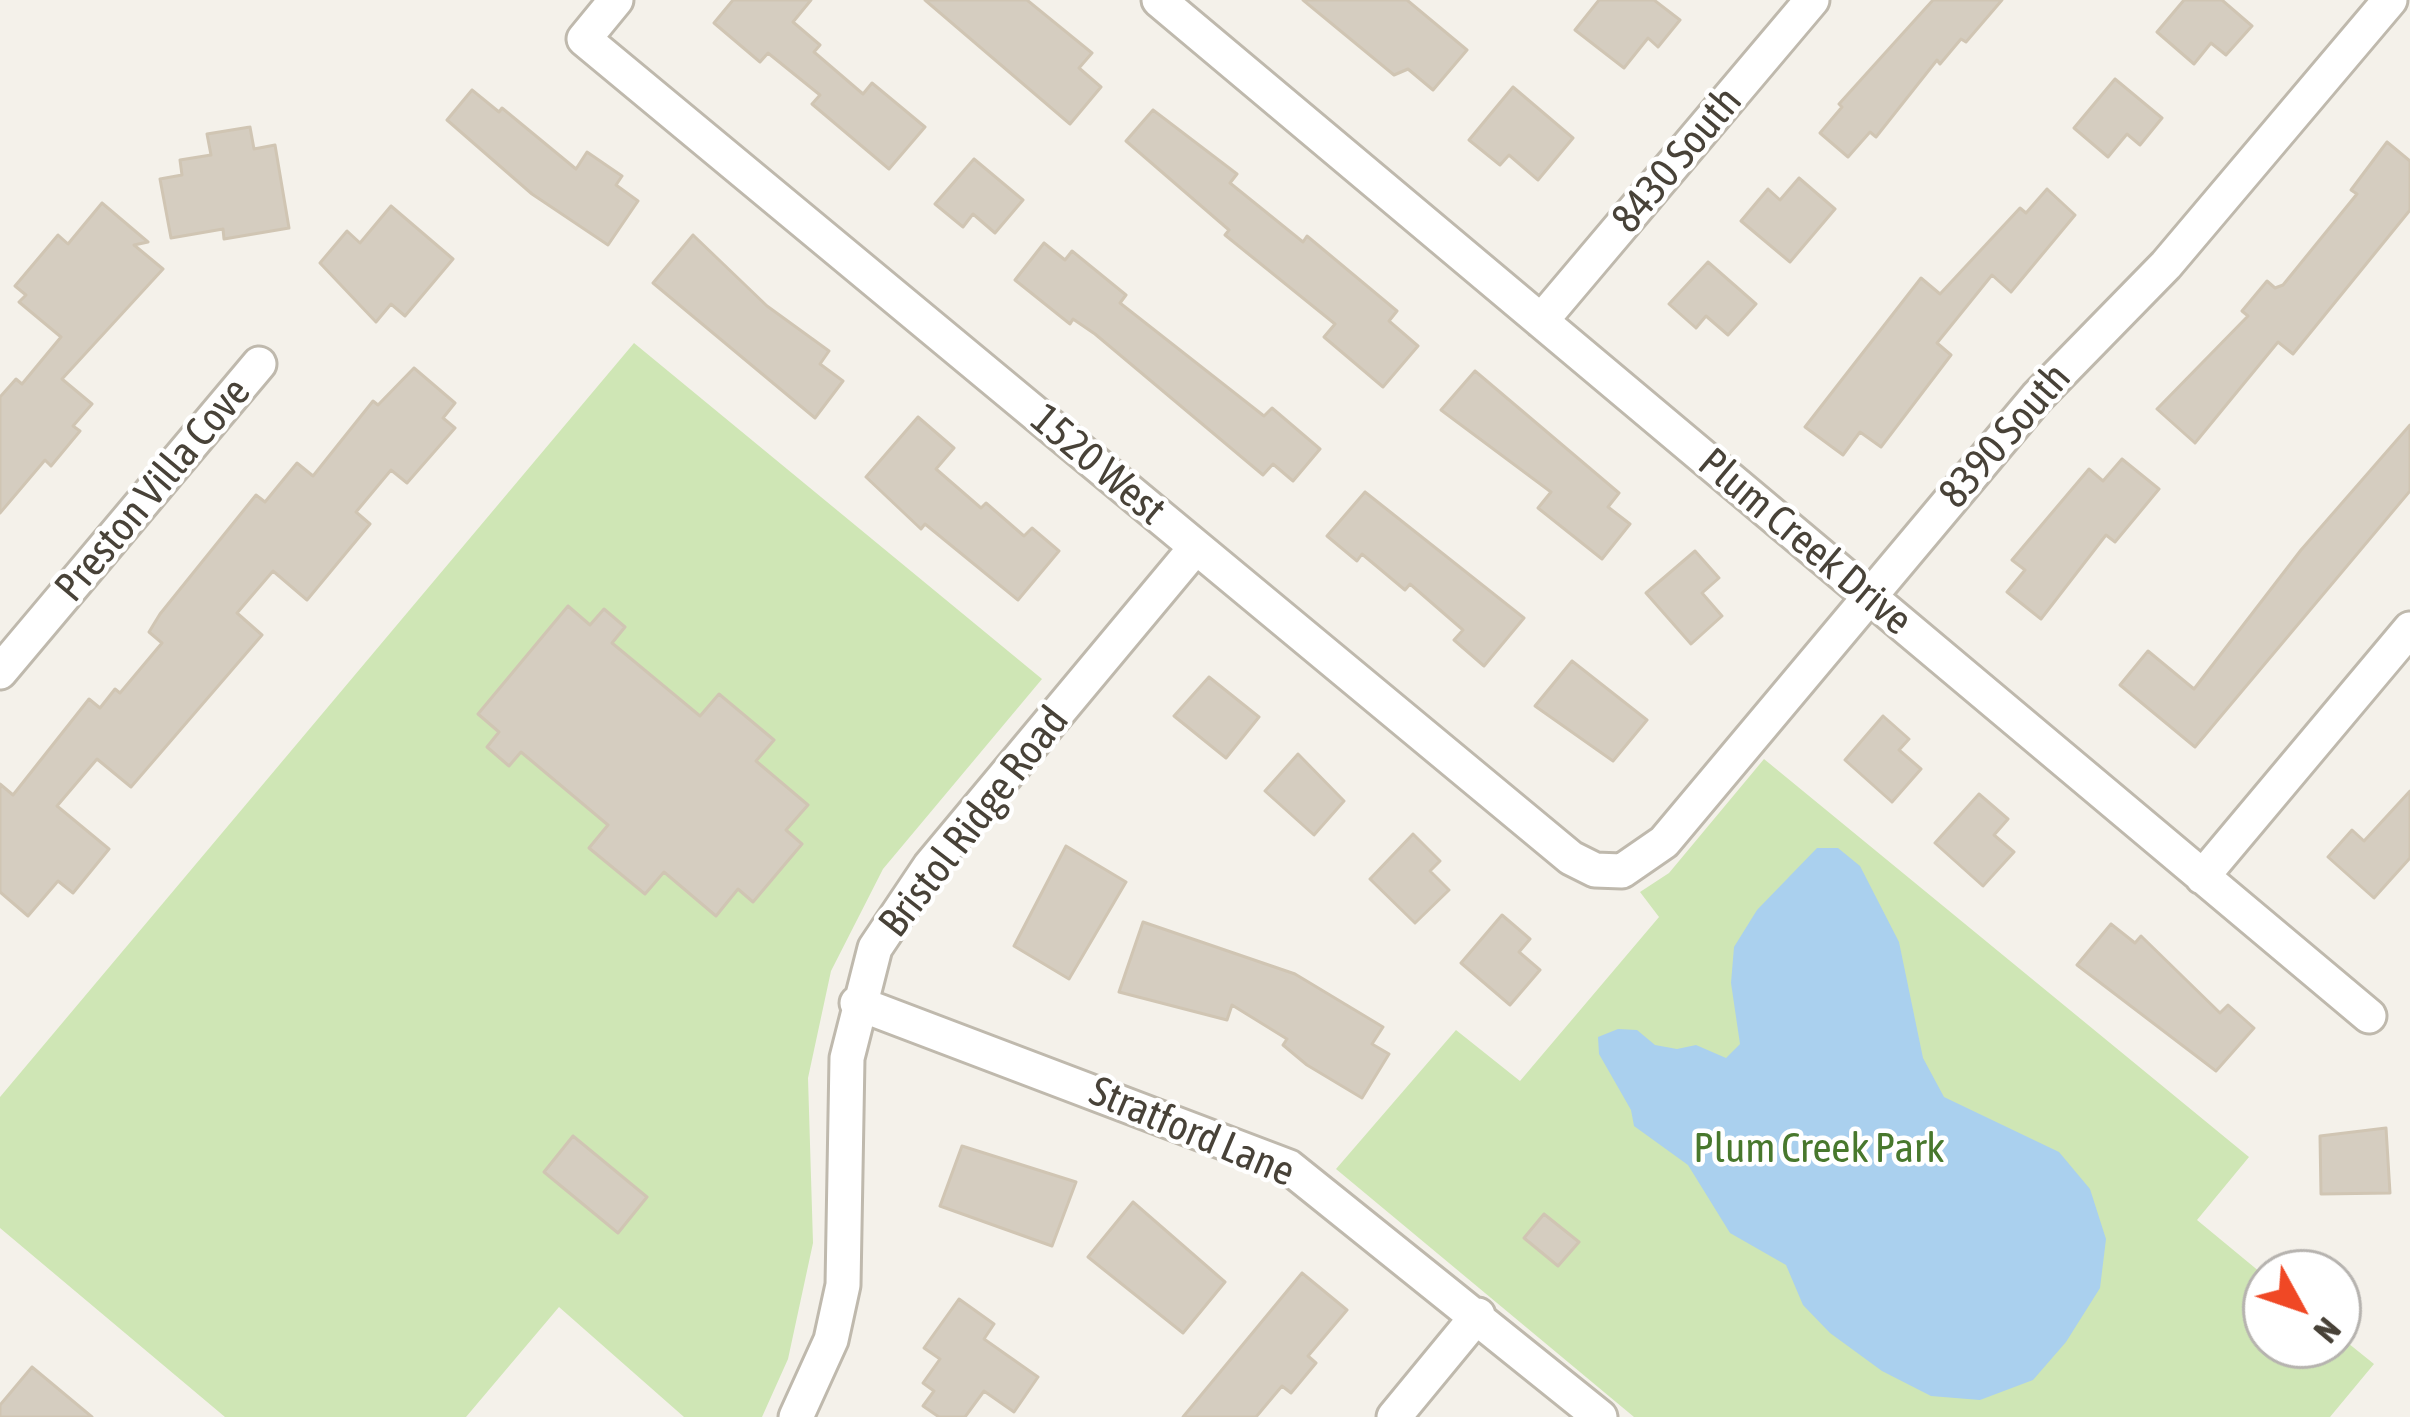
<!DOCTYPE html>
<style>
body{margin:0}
#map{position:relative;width:2410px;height:1417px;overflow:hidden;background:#f4f1ea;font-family:"Asap Condensed",sans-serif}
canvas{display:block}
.north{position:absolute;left:2242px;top:1249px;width:120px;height:120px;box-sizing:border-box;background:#fff;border:3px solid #b6b3af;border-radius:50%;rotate:130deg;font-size:33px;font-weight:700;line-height:48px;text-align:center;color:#484238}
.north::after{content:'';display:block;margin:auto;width:42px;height:54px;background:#f04825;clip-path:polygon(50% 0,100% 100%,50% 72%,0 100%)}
</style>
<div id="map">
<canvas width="2410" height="1417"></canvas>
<div class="north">N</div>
</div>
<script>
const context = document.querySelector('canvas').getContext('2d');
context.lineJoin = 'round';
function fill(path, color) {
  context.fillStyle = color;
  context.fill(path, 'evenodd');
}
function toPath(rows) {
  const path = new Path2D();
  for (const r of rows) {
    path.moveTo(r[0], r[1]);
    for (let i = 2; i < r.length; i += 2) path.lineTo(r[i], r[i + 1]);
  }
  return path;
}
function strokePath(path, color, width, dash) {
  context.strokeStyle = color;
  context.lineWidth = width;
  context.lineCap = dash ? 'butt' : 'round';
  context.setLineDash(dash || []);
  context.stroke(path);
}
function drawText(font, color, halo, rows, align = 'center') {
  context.font = font + ' "Asap Condensed",sans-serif';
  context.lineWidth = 9;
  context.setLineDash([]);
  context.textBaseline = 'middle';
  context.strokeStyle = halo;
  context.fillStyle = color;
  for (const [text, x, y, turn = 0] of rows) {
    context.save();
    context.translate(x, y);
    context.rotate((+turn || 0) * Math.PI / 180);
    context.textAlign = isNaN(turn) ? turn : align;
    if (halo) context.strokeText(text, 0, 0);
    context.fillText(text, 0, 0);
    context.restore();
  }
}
fill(toPath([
 [634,343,1042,679,883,869,831,971,808,1078,813,1243,788,1359,762,1417,684,1417,559,1307,466,1417,225,1417,0,1228,0,1097],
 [1764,759,2249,1157,2197,1220,2266,1277,2266,1345,2338,1345,2338,1335,2374,1364,2330,1417,1634,1417,1336,1169,1456,1030,1520,1081,1659,917,1640,892,1669,873]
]), '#cfe6b5');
fill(toPath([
 [1817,848,1838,848,1860,866,1899,942,1923,1058,1944,1097,2059,1152,2090,1189,2106,1239,2100,1288,2066,1342,2033,1380,1980,1400,1931,1396,1882,1371,1830,1333,1803,1305,1786,1265,1730,1233,1688,1165,1634,1126,1631,1110,1599,1054,1598,1037,1618,1029,1637,1030,1655,1045,1677,1049,1696,1045,1726,1058,1740,1044,1731,983,1734,947,1757,910]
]), '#aad0ee');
const building = toPath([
 [733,0,811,0,793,22,820,45,814,52,863,94,872,83,925,127,889,169,812,104,820,95,768,53,760,62,714,23,733,0],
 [925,0,1027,0,1092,53,1079,68,1101,87,1070,124,925,0],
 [1303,0,1407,0,1467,50,1433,90,1408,69,1394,75,1303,0],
 [1599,0,1654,0,1680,20,1658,47,1648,38,1624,68,1575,30,1599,0],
 [1933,0,2002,0,1966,42,1961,39,1940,64,1937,60,1876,137,1870,132,1848,157,1820,133,1842,107,1839,104,1933,0],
 [2184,0,2222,0,2252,26,2226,55,2211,43,2194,64,2157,32,2184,0],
 [2115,79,2162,118,2140,145,2127,134,2108,157,2074,128,2115,79],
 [1513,87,1573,138,1538,180,1509,155,1500,165,1469,140,1513,87],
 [472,90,499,112,502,108,576,169,587,152,622,176,616,185,638,201,608,245,532,194,447,120,472,90],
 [1153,110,1237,174,1230,183,1303,242,1307,236,1397,311,1389,321,1418,346,1383,387,1324,337,1335,324,1225,235,1229,230,1126,141,1153,110],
 [250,127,254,149,275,145,289,228,224,239,223,229,171,238,160,179,182,175,180,160,211,155,207,134,250,127],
 [2387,142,2410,161,2410,210,2293,354,2278,342,2195,443,2157,409,2248,316,2242,311,2267,281,2275,288,2283,285,2357,194,2351,190,2387,142],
 [974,159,1023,200,995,233,973,214,963,227,935,204,974,159],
 [1799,178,1835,209,1790,262,1741,221,1768,189,1780,200,1799,178],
 [2047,189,2075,215,2011,292,1992,275,1937,343,1951,355,1881,447,1860,432,1843,455,1805,427,1921,278,1940,294,2020,208,2026,213,2047,189],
 [102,203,148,242,134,245,163,269,62,379,92,404,73,426,80,431,51,466,45,460,0,513,0,397,16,379,22,384,61,337,19,302,26,295,15,286,58,235,68,244,102,203],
 [391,206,453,259,405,316,391,304,376,322,320,263,347,231,360,243,391,206],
 [693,235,767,306,829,351,820,364,843,381,815,418,653,283,693,235],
 [1044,243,1065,260,1072,251,1126,295,1120,303,1264,416,1272,408,1320,449,1293,481,1273,464,1263,475,1095,334,1073,319,1070,324,1015,280,1044,243],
 [1708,262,1756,304,1728,335,1706,316,1696,328,1669,304,1708,262],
 [414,368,455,403,443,418,455,428,407,483,391,470,356,512,370,524,307,600,273,571,237,613,262,635,131,787,97,759,57,806,109,849,73,893,58,881,28,916,0,892,0,784,13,795,89,699,100,708,115,689,120,693,162,643,149,632,160,614,256,495,265,502,297,463,313,476,373,401,378,405,414,368],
 [1475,371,1619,493,1608,507,1630,524,1602,559,1538,508,1551,492,1441,410,1475,371],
 [918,417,954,448,936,469,981,508,986,503,1024,536,1032,528,1059,551,1018,600,925,524,921,529,866,477,918,417],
 [2410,425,2410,491,2195,747,2120,685,2148,651,2194,689,2301,550,2410,425],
 [2122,459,2159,489,2115,542,2106,535,2041,619,2007,592,2025,570,2012,560,2089,469,2103,481,2122,459],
 [1365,492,1524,618,1484,666,1454,640,1463,630,1410,584,1405,590,1362,554,1357,561,1327,536,1365,492],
 [1695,551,1719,578,1702,593,1722,616,1691,644,1646,593,1695,551],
 [568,606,590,625,604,609,625,627,612,643,700,716,719,694,774,740,756,761,808,805,786,830,802,844,753,902,738,889,716,916,664,872,645,894,589,848,608,825,521,752,509,766,487,747,499,732,478,714,568,606],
 [1572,661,1647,720,1613,761,1535,706,1572,661],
 [1209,677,1259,717,1226,758,1174,716,1209,677],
 [1883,716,1909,739,1899,750,1921,769,1892,802,1845,760,1883,716],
 [1298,754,1344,801,1314,835,1265,791,1298,754],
 [2410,791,2410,858,2374,898,2328,857,2352,830,2364,841,2410,791],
 [1979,794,2008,819,1994,835,2014,852,1983,886,1935,843,1979,794],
 [1413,834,1440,861,1430,871,1449,890,1415,923,1370,879,1413,834],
 [1066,846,1126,882,1069,979,1014,946,1066,846],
 [1502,915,1530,939,1519,952,1540,970,1510,1005,1461,963,1502,915],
 [1143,922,1295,974,1383,1027,1372,1044,1389,1054,1362,1098,1307,1065,1283,1045,1287,1039,1232,1005,1227,1020,1119,992,1143,922],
 [2111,924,2135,943,2141,936,2220,1013,2228,1005,2254,1028,2216,1071,2077,965,2111,924],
 [2386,1128,2390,1193,2321,1194,2320,1136,2386,1128],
 [573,1136,647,1197,618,1233,544,1172,573,1136],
 [962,1146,1076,1182,1052,1246,940,1206,962,1146],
 [1133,1202,1225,1282,1183,1333,1088,1257,1133,1202],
 [1544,1214,1579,1242,1558,1266,1524,1238,1544,1214],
 [1302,1273,1347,1310,1308,1356,1316,1363,1291,1393,1282,1386,1256,1417,1183,1417,1302,1273],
 [959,1299,994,1324,984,1339,1038,1377,1014,1412,984,1391,965,1417,939,1417,923,1406,934,1391,923,1383,940,1359,924,1348,959,1299],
 [32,1367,92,1417,0,1417,0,1405,32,1367]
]);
fill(building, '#d5cdc0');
strokePath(building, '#d0c5b3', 3);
const street = toPath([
 [616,0,584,39,1571,858,1595,870,1622,871,1664,842,2037,397,2166,265,2390,0],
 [1159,0,2369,1016],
 [1541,321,1812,0],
 [0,672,259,364],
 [2202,877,2410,629],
 [857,1003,1289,1167,1600,1417],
 [796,1417,831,1340,843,1285,847,1058,875,948,930,866,1196,547],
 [1394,1417,1478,1315]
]);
strokePath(street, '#bfb9ad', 39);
strokePath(street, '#fff', 33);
drawText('42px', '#484238', '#fff', [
 ["8430 South",1677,160,-50],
 ["8390 South",2005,436,-49],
 ["1520 West",1098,465,40],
 ["Preston Villa Cove",153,490,-50],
 ["Plum Creek Drive",1805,542,40],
 ["Bristol Ridge Road",974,822,-52],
 ["Stratford Lane",1192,1132,23]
]);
drawText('42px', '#48782d', '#fff', [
 ["Plum Creek Park",1819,1149]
]);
</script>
